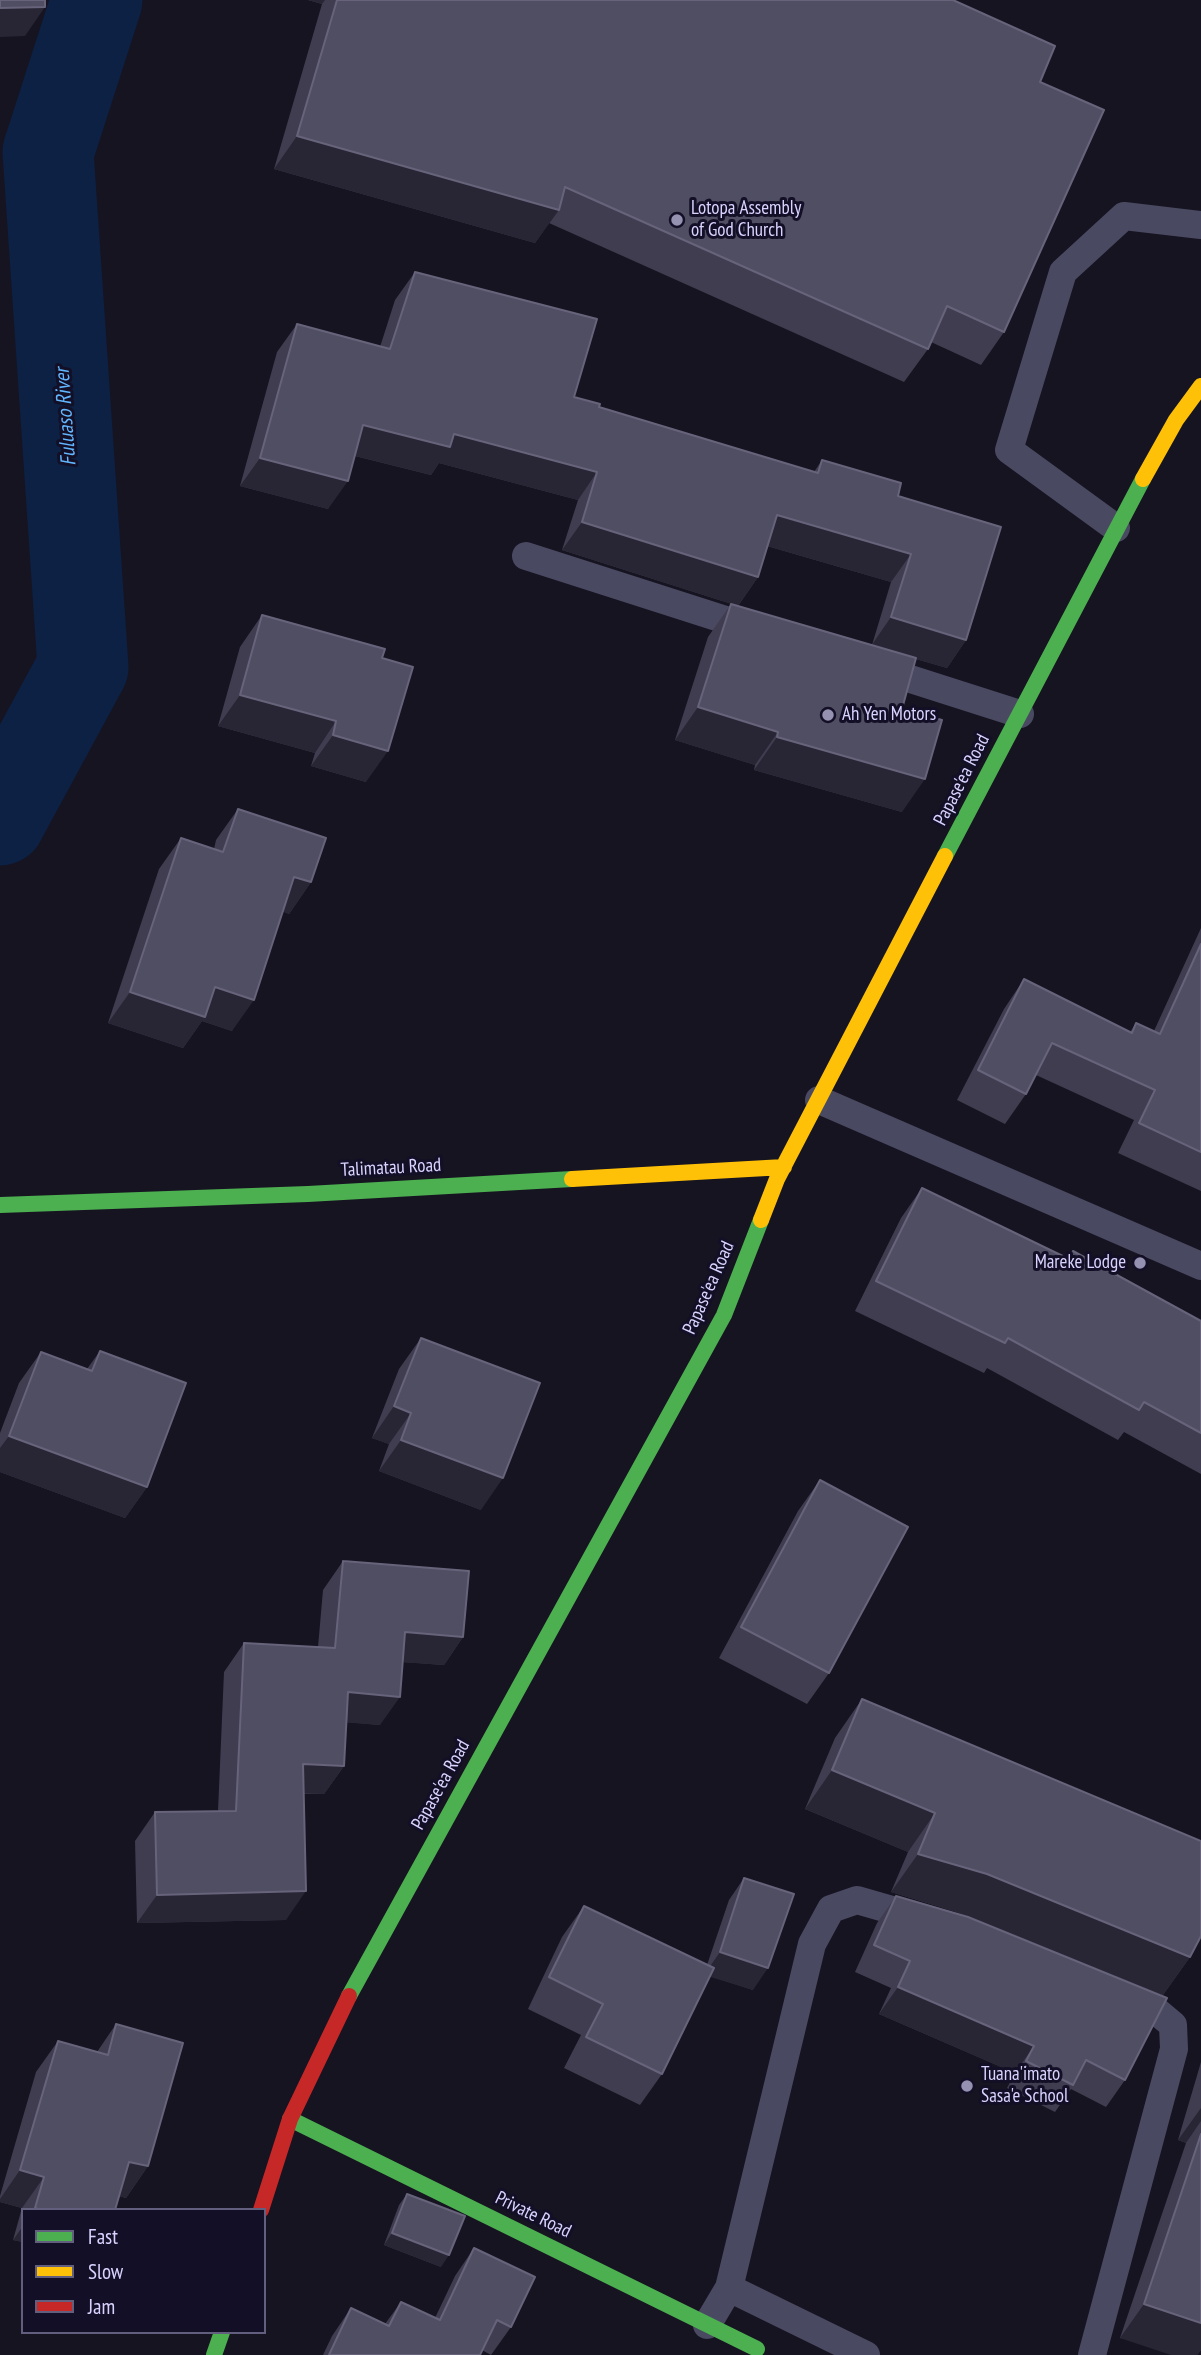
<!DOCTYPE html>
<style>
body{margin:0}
#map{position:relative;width:1201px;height:2355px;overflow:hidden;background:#161421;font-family:"PT Sans Narrow",sans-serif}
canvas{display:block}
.legend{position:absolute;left:21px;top:2208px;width:245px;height:126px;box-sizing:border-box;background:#130f26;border:2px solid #625e7d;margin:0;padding:9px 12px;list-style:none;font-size:21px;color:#d9d4ff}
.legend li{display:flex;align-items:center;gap:14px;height:35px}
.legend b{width:35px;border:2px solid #625e7d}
</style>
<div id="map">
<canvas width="1201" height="2355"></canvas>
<ul class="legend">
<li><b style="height:9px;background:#4caf50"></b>Fast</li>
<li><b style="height:9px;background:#ffc107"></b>Slow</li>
<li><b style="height:9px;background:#c62828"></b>Jam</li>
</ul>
</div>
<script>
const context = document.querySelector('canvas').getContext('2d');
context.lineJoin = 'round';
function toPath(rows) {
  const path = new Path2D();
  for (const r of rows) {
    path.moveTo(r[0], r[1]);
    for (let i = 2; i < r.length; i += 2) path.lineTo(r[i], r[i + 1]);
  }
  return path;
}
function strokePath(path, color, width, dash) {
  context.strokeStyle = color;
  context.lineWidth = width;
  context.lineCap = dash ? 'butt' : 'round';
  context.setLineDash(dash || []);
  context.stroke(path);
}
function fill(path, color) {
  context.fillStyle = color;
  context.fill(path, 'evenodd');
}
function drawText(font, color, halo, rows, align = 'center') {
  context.font = font + ' "PT Sans Narrow",sans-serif';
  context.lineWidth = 6;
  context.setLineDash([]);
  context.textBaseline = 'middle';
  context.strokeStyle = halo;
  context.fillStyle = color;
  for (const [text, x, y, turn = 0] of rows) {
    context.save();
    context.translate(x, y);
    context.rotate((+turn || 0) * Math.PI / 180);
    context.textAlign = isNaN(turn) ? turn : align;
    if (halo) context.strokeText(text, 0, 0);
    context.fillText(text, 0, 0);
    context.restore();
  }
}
strokePath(toPath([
 [0,820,83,667,48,152,97,0]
]), '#0d2144', 91);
strokePath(toPath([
 [1116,528,1009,450,1063,272,1124,216,1201,225],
 [526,556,757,630],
 [876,668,1020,714],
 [819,1100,1201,1266],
 [729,2288,866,2355],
 [707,2325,729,2288,812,1944,831,1909,857,1900,923,1919],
 [1092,2355,1174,2049,1173,2025,1154,2009,1127,1998]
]), '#4a4962', 28);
strokePath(toPath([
 [945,856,1143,479],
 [0,1205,308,1194,572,1179],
 [349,1996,724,1315,761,1220],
 [290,2119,757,2349],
 [214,2355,222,2332]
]), '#4caf50', 16);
strokePath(toPath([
 [1143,479,1176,420,1201,386],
 [572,1179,784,1167],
 [761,1220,777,1179,945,856]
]), '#ffc107', 16);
strokePath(toPath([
 [261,2210,290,2119,349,1996]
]), '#c62828', 16);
fill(toPath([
 [308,0,953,0,1040,82,1004,332,981,365,931,342,928,349,904,382,549,223,535,243,274,169,322,4],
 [415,272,574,397,599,407,814,472,822,460,898,496,966,640,947,668,916,659,902,709,902,812,754,770,755,765,675,740,708,637,731,604,872,645,891,582,767,546,758,577,738,606,562,550,578,500,439,463,431,475,355,456,328,509,240,486,277,352,297,324,380,347,395,300],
 [262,615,382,658,366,782,311,766,315,753,218,726,240,647],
 [238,809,311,882,289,914,283,911,232,1031,202,1021,183,1048,108,1023,159,869,181,838,214,849,216,840],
 [1201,928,1201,1191,1118,1153,1134,1120,1036,1075,1026,1094,1005,1124,957,1100,1004,1009,1024,979,1130,1032,1136,1023,1154,1031],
 [922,1188,1068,1259,1073,1251,1201,1321,1201,1474,1124,1432,1118,1440,987,1368,984,1373,855,1311,901,1218],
 [421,1338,481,1510,379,1471,389,1444,372,1438,399,1369],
 [100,1351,147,1487,125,1518,0,1472,0,1433,19,1383,41,1352,87,1369],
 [820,1480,829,1673,807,1704,719,1658,798,1511],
 [343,1561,463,1637,444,1665,403,1662,380,1725,346,1722,344,1766,324,1794,303,1794,286,1920,137,1923,135,1841,155,1812,218,1811,224,1672,244,1643,318,1647,323,1590],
 [862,1699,1190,1957,1163,1995,960,1913,891,1892,908,1852,805,1809,835,1738],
 [744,1878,753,1990,710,1976,662,2074,640,2105,564,2068,581,2035,528,2009,562,1937,584,1906,707,1965,729,1900],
 [896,1896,1125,2080,1106,2107,1071,2089,1055,2112,1007,2088,1015,2073,879,2014,891,1988,855,1972,877,1923],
 [116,2024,148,2166,126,2198,119,2196,115,2210,23,2210,23,2242,13,2240,22,2208,0,2202,0,2196,36,2072,58,2041,97,2052],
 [1201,2062,1201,2350,1197,2355,1120,2338,1186,2143,1178,2140],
 [407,2194,441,2267,384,2245,399,2205],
 [474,2248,511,2327,491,2355,482,2350,480,2355,323,2355,332,2336,351,2308,385,2324,401,2302,435,2318,455,2276]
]), '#403d50');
fill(toPath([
 [308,0,325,0,322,4],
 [45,7,25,36,0,37,0,8],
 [297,136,559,210,535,243,274,169],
 [363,425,454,434,597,472,578,500,439,463,431,475,343,453],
 [260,458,348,481,328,509,240,486],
 [777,515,911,554,891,582,757,543],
 [582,522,758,577,738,606,562,550],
 [891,617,966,640,947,668,871,646],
 [240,695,336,721,315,753,218,726],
 [698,707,778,732,755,765,675,740],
 [333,735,388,751,366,782,311,766],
 [777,737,925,779,902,812,754,770],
 [294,877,311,882,289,914,273,908],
 [215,987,254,1000,232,1031,202,1021,183,1048,108,1023,130,992],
 [394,1406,411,1413,389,1444,372,1438],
 [9,1436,147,1487,125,1518,0,1472,0,1448],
 [401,1440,503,1478,481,1510,379,1471],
 [405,1632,463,1637,444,1665,385,1661],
 [348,1692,400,1697,380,1725,328,1721],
 [303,1764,344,1766,324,1794,283,1793],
 [832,1770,935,1813,908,1852,805,1809],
 [918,1854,987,1874,1190,1957,1163,1995,960,1913,891,1892],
 [306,1891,286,1920,137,1923,157,1895],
 [720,1952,768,1968,753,1990,704,1975],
 [898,1987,1034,2046,1015,2073,879,2014],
 [1201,2108,1201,2121,1186,2143,1178,2140],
 [129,2162,148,2166,126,2198,107,2193],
 [20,2170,44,2177,22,2208,0,2202,0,2199],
 [23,2226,23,2242,13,2240],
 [392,2233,449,2255,441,2267,384,2245],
 [1144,2304,1201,2323,1201,2350,1197,2355,1171,2355,1120,2338]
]), '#282635');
const building = toPath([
 [0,0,45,0,45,7,0,8,0,0],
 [337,0,953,0,1055,46,1040,82,1104,110,1004,332,947,306,928,349,565,187,559,210,297,136,337,0],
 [415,272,597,319,574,397,600,404,599,407,818,473,822,460,901,483,898,496,1001,527,966,640,891,617,911,554,777,515,758,577,582,522,597,472,454,434,450,447,363,425,348,481,260,458,297,324,390,349,415,272],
 [731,604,916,658,902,709,942,720,925,779,777,737,778,732,698,707,731,604],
 [262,615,385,649,382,658,413,667,388,751,333,735,336,721,240,695,262,615],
 [238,809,326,838,311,882,294,877,254,1000,215,987,205,1017,130,992,181,838,223,852,238,809],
 [1201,944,1201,1152,1139,1123,1155,1090,1052,1043,1026,1094,978,1070,1024,979,1132,1033,1136,1023,1160,1034,1201,944],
 [922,1188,1069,1259,1073,1251,1201,1321,1201,1433,1144,1402,1139,1410,1008,1338,1005,1343,876,1281,922,1188],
 [421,1338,540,1383,503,1478,401,1440,411,1413,394,1406,421,1338],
 [100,1351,186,1383,147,1487,9,1436,41,1352,92,1371,100,1351],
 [820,1480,908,1527,829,1673,741,1627,820,1480],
 [343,1561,469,1571,463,1637,405,1632,400,1697,348,1692,344,1766,303,1764,306,1891,157,1895,155,1812,236,1811,244,1643,335,1648,343,1561],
 [862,1699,1201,1841,1201,1936,1190,1957,987,1874,918,1854,935,1813,832,1770,862,1699],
 [744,1878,794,1894,768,1968,720,1952,744,1878],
 [896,1896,968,1917,1167,1998,1125,2080,1086,2060,1073,2085,1026,2061,1034,2046,898,1987,910,1961,874,1945,896,1896],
 [584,1906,714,1968,662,2074,586,2037,603,2004,549,1977,584,1906],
 [116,2024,183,2043,148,2166,129,2162,115,2210,41,2210,35,2208,44,2177,20,2170,58,2041,108,2055,116,2024],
 [1201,2134,1201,2323,1144,2304,1201,2134],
 [407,2194,465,2216,449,2255,392,2233,407,2194],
 [474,2248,535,2277,511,2327,497,2320,480,2355,329,2355,351,2308,389,2326,401,2302,440,2320,474,2248]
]);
fill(building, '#504e63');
strokePath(building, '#66637b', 2);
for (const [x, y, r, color] of [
 [677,220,7,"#9591b1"],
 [828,715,7,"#9591b1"],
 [1140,1263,7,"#9591b1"],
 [967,2086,7,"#9591b1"]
]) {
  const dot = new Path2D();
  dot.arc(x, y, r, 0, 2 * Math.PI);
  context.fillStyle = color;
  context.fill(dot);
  strokePath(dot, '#130f26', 2.5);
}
drawText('19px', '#d9d4ff', '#130f26', [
 ["Lotopa Assembly",691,209],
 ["of God Church",691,231],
 ["Ah Yen Motors",842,715],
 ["Mareke Lodge",1126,1263,"right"],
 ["Tuana'imato",981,2075],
 ["Sasa'e School",981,2097]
], 'left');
drawText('19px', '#d9d4ff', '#130f26', [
 ["Papase'ea Road",962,780,-63],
 ["Talimatau Road",391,1168,-3],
 ["Papase'ea Road",709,1288,-66],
 ["Papase'ea Road",441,1785,-61],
 ["Private Road",533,2215,26]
]);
drawText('italic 21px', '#62b6ff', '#130f26', [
 ["Fuluaso River",66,417,-94]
]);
</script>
